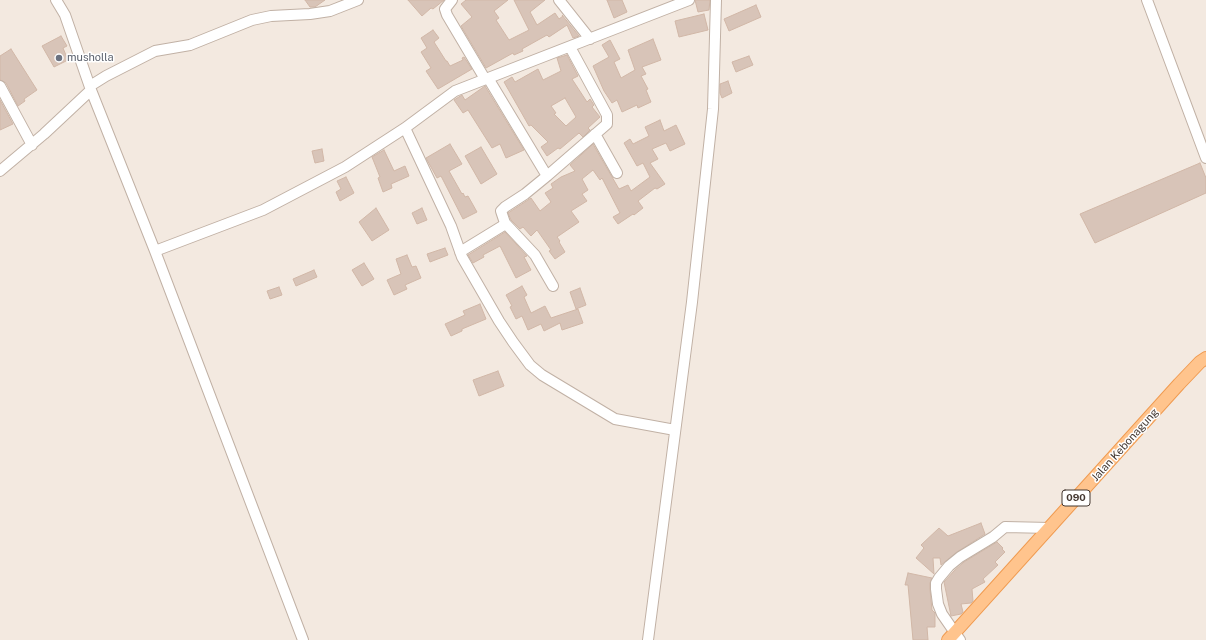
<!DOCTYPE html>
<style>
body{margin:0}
canvas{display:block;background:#f3e9e0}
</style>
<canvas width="1206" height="640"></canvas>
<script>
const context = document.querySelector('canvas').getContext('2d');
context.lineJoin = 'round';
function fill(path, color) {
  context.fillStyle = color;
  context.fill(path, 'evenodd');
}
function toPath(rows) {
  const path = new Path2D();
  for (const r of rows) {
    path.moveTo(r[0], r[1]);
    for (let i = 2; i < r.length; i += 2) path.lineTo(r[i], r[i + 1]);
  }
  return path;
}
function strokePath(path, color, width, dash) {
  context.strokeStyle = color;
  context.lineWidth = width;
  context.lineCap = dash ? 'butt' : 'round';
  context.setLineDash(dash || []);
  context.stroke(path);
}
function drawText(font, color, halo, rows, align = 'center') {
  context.font = font + ' "Public Sans",sans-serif';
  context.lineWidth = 3;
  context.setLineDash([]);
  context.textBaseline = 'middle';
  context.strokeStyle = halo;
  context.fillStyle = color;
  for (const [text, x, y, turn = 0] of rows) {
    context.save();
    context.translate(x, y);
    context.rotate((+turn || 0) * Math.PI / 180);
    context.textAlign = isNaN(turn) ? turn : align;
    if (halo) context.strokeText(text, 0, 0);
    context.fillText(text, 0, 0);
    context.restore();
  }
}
const building = toPath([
 [305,0,325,0,315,7,310,7,305,0],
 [408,0,444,0,433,9,431,8,422,16,408,0],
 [466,0,508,0,494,11,499,18,496,20,509,40,529,30,514,0,545,0,530,12,537,25,555,13,559,19,563,16,562,15,579,36,573,38,567,25,549,37,547,35,522,49,523,51,514,55,513,53,486,68,461,26,472,17,461,4,466,0],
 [607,0,622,0,627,12,614,18,607,0],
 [695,0,710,0,709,10,698,12,695,0],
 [756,5,761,17,729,31,724,19,756,5],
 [704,14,708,30,679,37,675,21,704,14],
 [433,30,439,38,434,42,446,61,447,61,450,66,463,60,462,58,464,57,472,69,438,89,426,71,431,68,421,52,427,48,421,38,433,30],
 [61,36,67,46,63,48,68,60,54,67,42,46,61,36],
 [653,39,661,60,642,67,646,74,641,76,648,89,646,90,651,102,638,108,637,105,622,112,617,100,612,103,604,91,593,66,609,57,602,45,610,40,620,59,614,62,621,78,635,70,628,50,653,39],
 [11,49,37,90,24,99,25,101,18,106,6,83,0,80,0,56,11,49],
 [567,55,578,76,572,79,587,102,590,99,594,105,592,107,600,117,588,128,590,130,583,137,579,133,560,149,558,148,547,156,541,147,548,142,531,125,529,126,504,82,512,77,515,82,538,69,543,80,561,71,557,58,567,55],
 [565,98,576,117,566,126,554,114,556,113,551,106,565,98],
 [749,56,753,65,736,72,732,62,749,56],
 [728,81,732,93,722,98,720,93,720,84,728,81],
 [485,86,524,150,506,158,500,144,492,148,468,110,463,113,454,100,462,95,465,100,485,86],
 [0,100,13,124,0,130,0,100],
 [660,120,664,131,676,125,685,144,670,151,666,143,652,149,658,159,650,163,665,184,657,189,655,188,638,201,643,208,634,215,633,214,618,224,613,217,620,213,602,178,600,180,593,170,582,179,588,190,582,194,587,201,571,211,579,222,557,237,560,241,559,242,565,252,555,259,549,251,551,250,537,230,531,236,523,227,520,229,511,220,508,213,531,198,540,211,551,202,545,193,553,188,551,184,561,177,575,171,570,165,593,144,619,189,628,185,631,191,650,177,643,163,637,166,624,143,630,139,633,144,649,136,645,127,660,120],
 [450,144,462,164,449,171,462,194,463,193,465,197,468,196,477,212,463,219,441,176,437,178,426,158,450,144],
 [481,147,497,174,481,184,465,156,481,147],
 [322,149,324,161,315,163,312,151,322,149],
 [384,150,394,171,405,166,409,176,391,184,392,188,383,192,378,178,380,177,372,157,384,150],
 [1200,163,1206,178,1206,193,1095,243,1080,214,1200,163],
 [346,177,354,193,340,201,336,192,341,189,337,181,346,177],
 [376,208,389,230,372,241,359,222,376,208],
 [422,208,427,220,417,224,412,213,422,208],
 [505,232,527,256,524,257,531,270,516,278,500,246,483,255,484,257,473,263,468,255,505,232],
 [445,248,448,255,430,262,427,254,445,248],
 [407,255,412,267,416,266,421,278,405,285,407,289,394,295,387,280,401,274,396,259,407,255],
 [364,263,374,279,362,286,352,270,364,263],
 [314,270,317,277,296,286,293,279,314,270],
 [522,286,527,295,524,297,531,313,545,306,551,318,578,309,583,323,562,330,560,323,544,331,541,324,528,330,522,316,516,319,510,307,512,306,506,295,522,286],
 [279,287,282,295,270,299,267,291,279,287],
 [580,288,586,305,576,309,570,292,580,288],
 [480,304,486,319,462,329,462,331,451,336,445,324,465,315,463,311,480,304],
 [498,371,504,386,479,396,473,380,498,371],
 [981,523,985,534,957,552,941,565,940,558,933,558,934,574,916,558,924,548,921,545,939,528,948,536,981,523],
 [997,542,1003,548,1002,549,1005,552,995,562,998,565,983,579,985,582,972,589,973,601,971,603,961,604,963,612,961,614,951,616,944,582,954,571,964,562,997,542],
 [908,573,932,578,930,583,930,589,932,610,935,613,935,627,927,627,928,640,913,640,908,585,905,585,908,573]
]);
fill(building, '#d8c4b8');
strokePath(building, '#d1b7a7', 1);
const minor = toPath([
 [56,0,65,15,91,90,155,251,303,640],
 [452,0,445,9,447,15,485,79],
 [559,0,590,39],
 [1147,0,1206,158],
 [488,78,547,176],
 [0,86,32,145],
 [90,86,106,76,155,51,190,45,252,20,271,16,310,14,330,11,358,0],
 [405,128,451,226,462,257,499,321,513,342,530,365,542,375,615,419,675,430],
 [595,134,617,173],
 [0,171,44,134,91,90],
 [505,223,535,255,553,286],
 [155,251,263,210,345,167,405,128,455,91,689,0],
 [460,252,504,225,505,223,501,211,505,207,525,194,547,176,607,124,607,115,570,47],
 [648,640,692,302,713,109,716,0],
 [960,640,942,614,938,604,936,589,936,583,939,578,949,566,960,557,993,537,1005,527,1050,528]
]);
const major = toPath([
 [948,640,1179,384,1200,362,1206,358]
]);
strokePath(minor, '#c1b1a5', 12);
strokePath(major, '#f09b51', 14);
strokePath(minor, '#fff', 10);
strokePath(major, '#ffc48d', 12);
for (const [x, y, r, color] of [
 [59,58,4,"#6b7280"]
]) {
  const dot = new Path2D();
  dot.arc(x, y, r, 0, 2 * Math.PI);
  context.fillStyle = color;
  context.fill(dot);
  strokePath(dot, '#fff', 1.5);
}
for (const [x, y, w] of [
 [1076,498,28]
]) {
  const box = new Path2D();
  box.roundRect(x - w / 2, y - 8, w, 16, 3);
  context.fillStyle = '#fff';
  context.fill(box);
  strokePath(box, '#443831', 1);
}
drawText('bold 10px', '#443831', null, [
 ["090",1076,498]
]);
drawText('11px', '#5b616d', '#fff', [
 ["musholla",67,58]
], 'left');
drawText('11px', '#443831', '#fff', [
 ["Jalan Kebonagung",1125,445,-48]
]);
</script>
